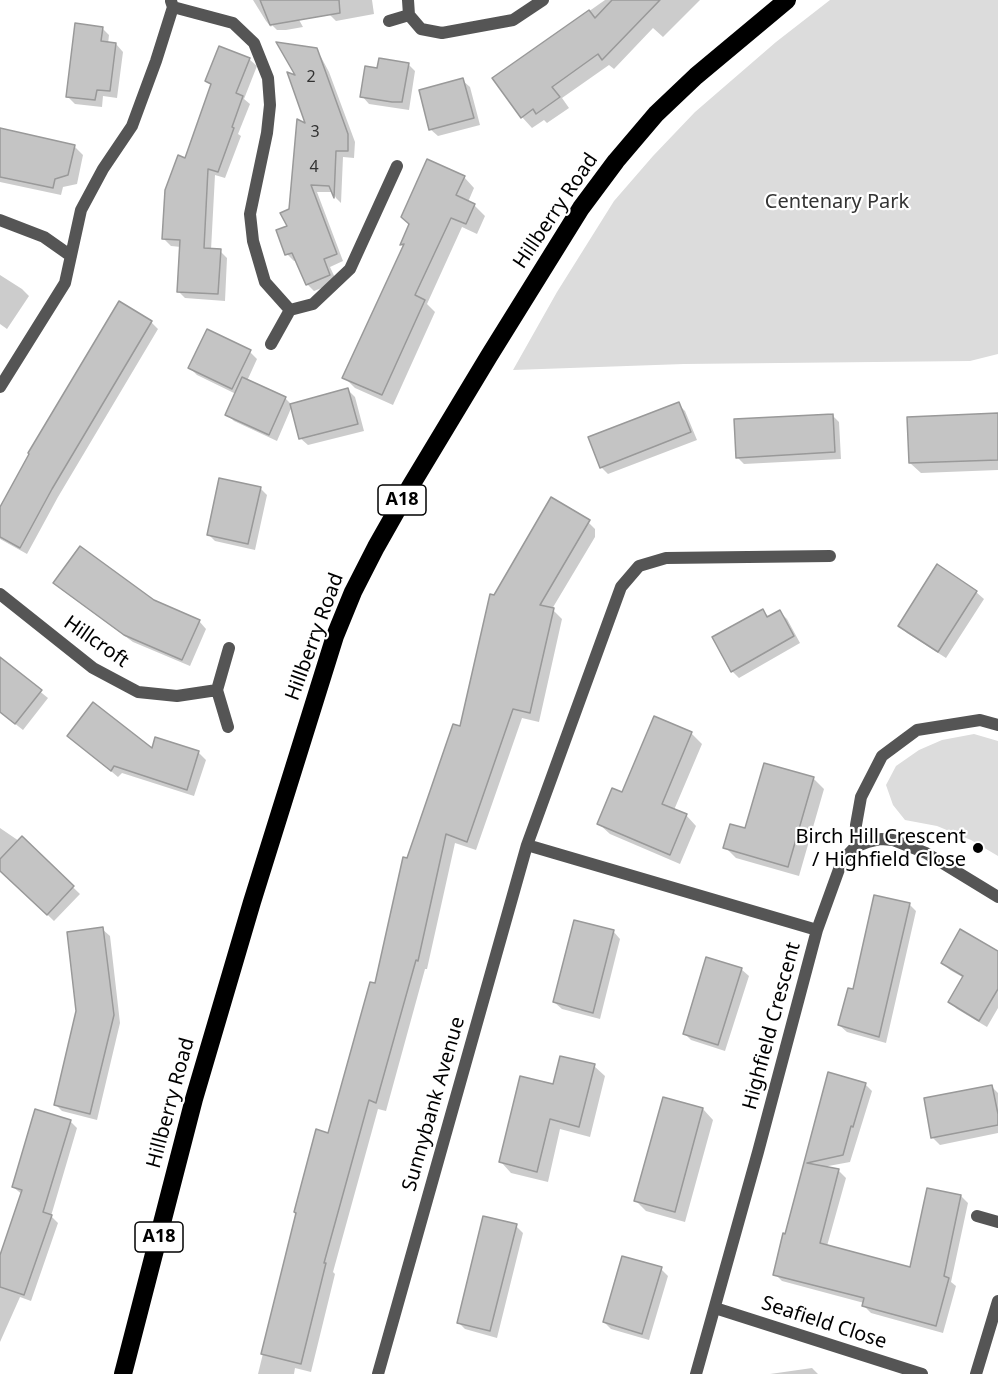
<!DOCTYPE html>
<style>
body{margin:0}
canvas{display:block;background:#fff}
</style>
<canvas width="998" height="1374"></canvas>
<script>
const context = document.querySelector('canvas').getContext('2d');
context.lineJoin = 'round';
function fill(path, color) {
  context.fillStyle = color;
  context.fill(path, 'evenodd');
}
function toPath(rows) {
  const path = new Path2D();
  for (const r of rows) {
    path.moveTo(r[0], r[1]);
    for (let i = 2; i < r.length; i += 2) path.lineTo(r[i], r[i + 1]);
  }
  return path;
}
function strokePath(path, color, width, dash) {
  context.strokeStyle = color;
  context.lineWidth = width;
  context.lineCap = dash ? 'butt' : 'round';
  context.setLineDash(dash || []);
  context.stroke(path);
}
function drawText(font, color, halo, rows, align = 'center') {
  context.font = font + ' "Noto Sans",sans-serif';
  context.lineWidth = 4.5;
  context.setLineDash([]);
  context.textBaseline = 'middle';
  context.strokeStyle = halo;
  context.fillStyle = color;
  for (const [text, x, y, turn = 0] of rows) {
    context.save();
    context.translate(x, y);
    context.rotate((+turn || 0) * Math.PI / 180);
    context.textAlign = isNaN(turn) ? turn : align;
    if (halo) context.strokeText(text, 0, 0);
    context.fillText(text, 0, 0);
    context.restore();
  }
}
fill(toPath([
 [830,0,998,0,998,354,970,361,684,364,513,370,557,292,614,201,653,156,695,112,776,42],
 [974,734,998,741,998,856,971,840,937,826,905,820,893,805,886,785,896,766,919,750,942,740]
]), '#dcdcdc');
fill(toPath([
 [253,0,288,0,303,27,286,30,277,30,272,25,271,27,266,21],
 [327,0,372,0,374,14,336,21,329,14],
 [605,0,700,0,663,37,653,28,614,69,609,65,562,98,569,108,547,123,544,120,532,128,522,117,494,78],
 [102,28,109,35,108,44,116,44,123,52,117,98,103,96,102,107,75,104,68,97],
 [313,49,321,57,329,72,355,142,354,158,343,157,341,203,336,198,333,192,317,192,343,261,330,267,337,282,314,291,307,284,297,260,294,261,287,254,290,211,308,125,298,78],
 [249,59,257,66,244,99,250,104,238,134,241,136,225,178,215,175,211,250,220,251,227,258,225,301,185,298,178,291,181,247,171,246,164,239,186,160,212,86,206,81],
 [408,64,415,71,409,110,369,104,362,96,378,70],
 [462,80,470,87,480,125,438,136,430,129],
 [0,130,74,146,83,155,77,184,63,187,61,195,0,182],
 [464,177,474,188,468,202,474,205,485,216,477,234,462,227,427,304,435,312,393,405,355,388,344,377,404,247,402,245,410,224],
 [0,275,22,289,29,296,7,329,0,324],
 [151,322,158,329,58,497,27,554,0,539,0,510],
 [250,352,257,359,247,381,285,398,292,405,348,390,355,397,364,431,308,445,300,438,292,406,277,441,234,421,227,414,236,394,197,375,190,368],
 [678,404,685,411,697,440,608,474,601,467],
 [832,415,839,422,841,459,744,464,737,457],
 [998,415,998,470,921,473,910,463],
 [260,488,267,495,255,550,215,541,208,534],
 [585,519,595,529,595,537,552,609,562,619,539,722,522,718,476,850,455,843,427,969,425,969,386,1111,378,1109,333,1272,335,1274,311,1372,295,1368,294,1374,258,1374,297,1214,329,1134,376,985,408,859,461,728,494,596],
 [938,566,976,592,984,599,946,658,907,633,900,625],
 [55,583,153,602,199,621,206,629,190,666,133,642,62,590],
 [762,610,770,618,780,612,787,619,800,643,739,678,732,671],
 [0,659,48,698,23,730,0,712],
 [691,733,702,744,674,810,686,815,696,826,680,864,610,834,599,824],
 [69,736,153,751,156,739,199,753,206,760,194,796,122,773,118,777],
 [813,778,824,789,799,876,736,858,725,847],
 [0,828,19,841,22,838,80,894,54,921,0,869],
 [909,904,916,911,886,1043,847,1032,839,1025,854,991],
 [102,929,110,936,120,1023,97,1120,62,1111,55,1104],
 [613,931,620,939,600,1019,562,1009,554,1002],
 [998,953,998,1008,987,1027,957,1009,950,1002,964,978,950,970,943,963],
 [741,969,749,976,725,1051,691,1040,684,1033],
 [594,1066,605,1076,590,1137,560,1129,548,1182,511,1173,501,1162,554,1086],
 [829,1074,865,1084,872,1091,850,1162,823,1167,839,1171,846,1178,827,1246,911,1269,961,1196,968,1203,951,1282,956,1286,943,1333,871,1313,863,1305,864,1303,782,1281,775,1274,786,1236],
 [992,1087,998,1093,998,1133,940,1145,933,1138],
 [664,1099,703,1109,713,1120,685,1222,646,1211,636,1201],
 [70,1121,77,1128,51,1216,58,1223,31,1301,20,1297,0,1342,0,1260,23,1195,13,1187],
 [516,1226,523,1233,497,1338,465,1329,458,1322],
 [661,1269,668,1276,649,1340,611,1329,604,1322],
 [812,1368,818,1374,770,1374]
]), '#0003');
const building = toPath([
 [260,0,339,0,340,13,270,25,260,0],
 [612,0,660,0,602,60,598,54,552,87,560,97,536,114,533,109,521,118,492,78,589,10,595,18,612,0],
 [75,23,103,27,101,41,116,43,110,91,97,90,95,100,66,97,75,23],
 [276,42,317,48,348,134,348,151,336,151,334,198,329,186,311,185,337,254,324,259,330,275,306,285,292,253,285,255,276,230,287,226,280,213,289,209,297,119,305,123,287,72,295,75,276,42],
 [219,46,250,58,236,93,243,96,232,127,234,128,218,172,208,169,204,248,221,249,218,294,177,292,180,240,162,239,165,190,178,155,185,158,211,84,205,81,219,46],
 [379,58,409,63,402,102,392,102,360,97,365,66,377,68,379,58],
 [463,78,474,118,429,130,419,90,463,78],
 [0,128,75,145,68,175,55,179,53,188,0,177,0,128],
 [427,159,465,176,456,195,475,204,466,224,451,218,415,295,425,300,382,395,342,378,404,244,400,245,409,224,401,217,427,159],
 [119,301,152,321,52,489,20,548,0,537,0,507,29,454,28,453,119,301],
 [207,329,251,350,232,389,188,368,207,329],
 [242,377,286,397,269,435,225,415,242,377],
 [348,388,358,424,299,439,290,404,348,388],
 [679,402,691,432,600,468,588,437,679,402],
 [998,413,998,460,909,463,907,417,998,413],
 [833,414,835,452,736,458,734,419,833,414],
 [219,478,261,487,248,544,207,535,219,478],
 [551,497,590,520,540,605,554,608,530,713,513,709,467,842,446,834,418,961,416,960,376,1103,369,1100,324,1263,326,1263,301,1364,261,1354,296,1213,294,1212,316,1129,328,1133,370,982,375,983,403,857,407,858,453,724,460,726,490,594,494,595,551,497],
 [80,546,154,600,200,620,182,660,124,635,53,583,80,546],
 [937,564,977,591,938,652,898,626,937,564],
 [763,609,767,617,780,610,794,636,731,672,712,637,763,609],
 [0,657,42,690,15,724,0,712,0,657],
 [93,702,152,748,155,737,199,751,187,790,114,766,111,771,67,736,93,702],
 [654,716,692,732,662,804,687,814,670,855,597,824,612,788,622,792,654,716],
 [764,763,814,777,788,867,723,848,730,824,745,828,764,763],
 [22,836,74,886,47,915,0,871,0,859,22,836],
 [874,895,910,903,879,1037,838,1025,848,988,853,989,874,895],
 [574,920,614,930,593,1013,553,1002,574,920],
 [103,927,114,1015,90,1114,54,1105,76,1011,67,932,103,927],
 [960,929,998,951,998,989,979,1021,948,1002,963,976,941,963,960,929],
 [706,957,742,968,718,1045,683,1034,706,957],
 [560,1056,595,1064,579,1127,550,1119,537,1172,499,1162,520,1076,553,1084,560,1056],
 [828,1072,866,1083,853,1127,851,1126,843,1155,807,1163,839,1169,820,1243,910,1267,927,1188,961,1195,944,1276,949,1278,936,1326,862,1306,864,1298,773,1275,783,1233,785,1234,828,1072],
 [992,1085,998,1114,998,1125,931,1138,924,1098,992,1085],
 [663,1097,703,1108,675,1212,634,1201,663,1097],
 [35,1109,71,1120,43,1212,52,1215,24,1295,0,1287,0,1255,22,1190,12,1187,35,1109],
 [483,1216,517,1224,490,1331,457,1323,483,1216],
 [622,1256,662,1267,642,1334,603,1322,622,1256]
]);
fill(building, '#c4c4c4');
strokePath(building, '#999', 1.5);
strokePath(toPath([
 [408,0,409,15,421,29,442,33,513,20,543,0],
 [173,7,233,23,254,43,268,78,270,105,267,133,250,214,253,241,265,282,290,310,313,304,350,269,397,166],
 [389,21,409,15],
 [0,220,44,237,71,256],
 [271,344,290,310],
 [0,387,65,283,81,210,103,169,132,126,156,61,173,7,171,1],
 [0,594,93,668,138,692,177,696,217,690,228,727],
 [217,690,229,648],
 [527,845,817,930],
 [855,847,856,825,861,797,882,756,917,730,980,720,998,725],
 [977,1216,998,1222],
 [715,1308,922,1374],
 [378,1374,527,845,621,587,639,566,666,558,830,556],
 [696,1374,758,1152,817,930,842,861,855,847,868,842,881,839,893,840,926,853,998,897],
 [976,1374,998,1301]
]), '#555', 12);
strokePath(toPath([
 [123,1374,194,1099,252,902,335,636,353,592,376,547,410,487,489,356,581,208,616,161,656,114,696,76,787,0]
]), '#000', 18);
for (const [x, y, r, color] of [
 [978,848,6,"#000"]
]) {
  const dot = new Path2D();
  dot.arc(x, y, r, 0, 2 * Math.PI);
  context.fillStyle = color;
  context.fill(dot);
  strokePath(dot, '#fff', 2);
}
drawText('16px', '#313131', null, [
 ["2",311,77],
 ["3",315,132],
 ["4",314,167]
]);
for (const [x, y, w] of [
 [402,500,48],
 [159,1237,48]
]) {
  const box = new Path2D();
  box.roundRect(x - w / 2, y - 15, w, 30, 4.5);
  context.fillStyle = '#fff';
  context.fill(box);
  strokePath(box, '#000', 1.5);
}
drawText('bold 18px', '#000', null, [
 ["A18",402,500],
 ["A18",159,1237]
]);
drawText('20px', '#333', '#fff', [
 ["Centenary Park",837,202]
]);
drawText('20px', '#000', '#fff', [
 ["Hillberry Road",556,211,-56],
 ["Hillberry Road",315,637,-70],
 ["Hillcroft",96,642,35],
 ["Highfield Crescent",772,1026,-75],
 ["Hillberry Road",171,1103,-75],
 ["Sunnybank Avenue",434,1104,-74],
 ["Seafield Close",824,1323,18]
]);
drawText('20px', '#000', '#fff', [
 ["Birch Hill Crescent",966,837],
 ["/ Highfield Close",966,860]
], 'right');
</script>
